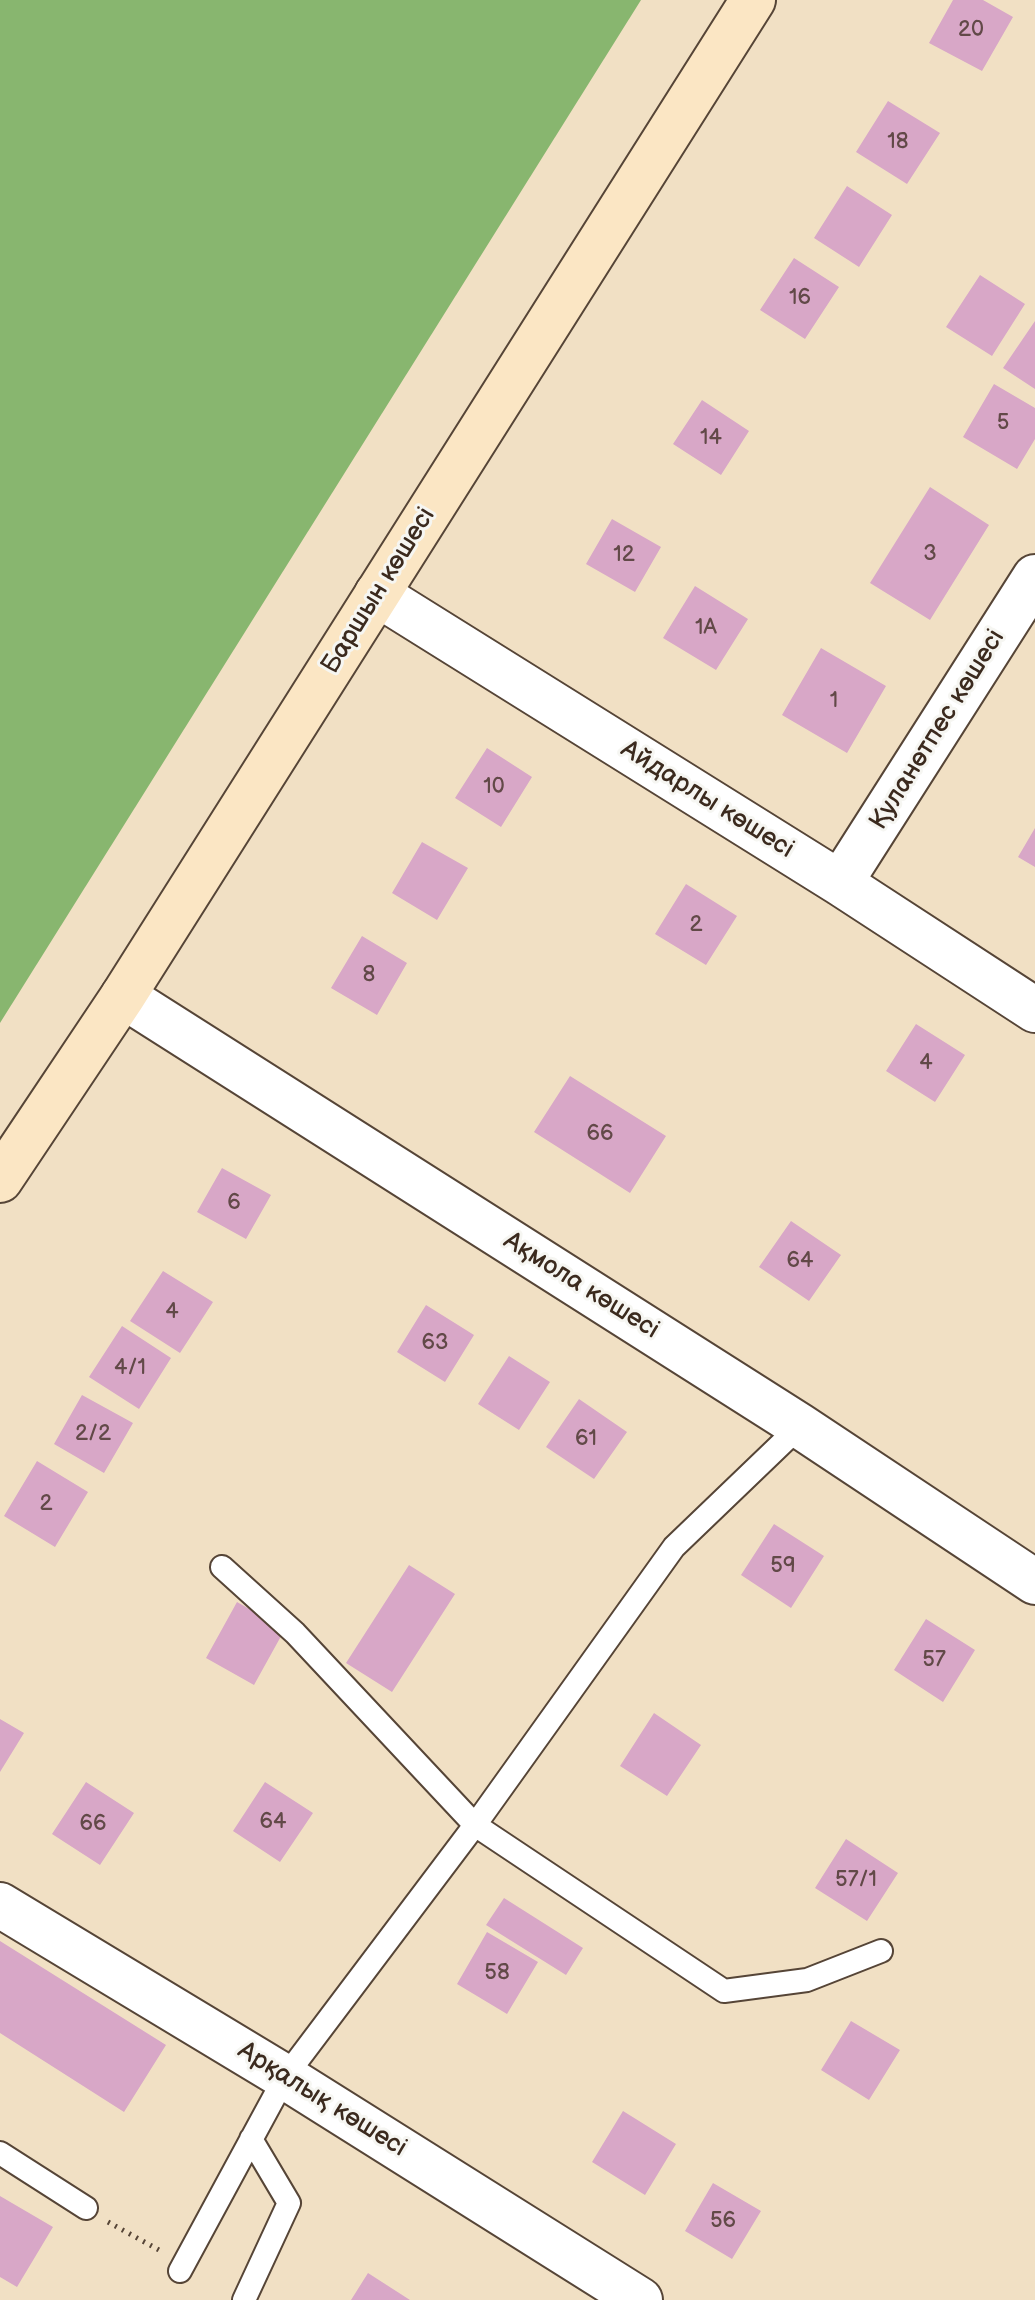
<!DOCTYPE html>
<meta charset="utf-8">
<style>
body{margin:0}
canvas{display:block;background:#f1e0c4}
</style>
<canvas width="1035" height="2300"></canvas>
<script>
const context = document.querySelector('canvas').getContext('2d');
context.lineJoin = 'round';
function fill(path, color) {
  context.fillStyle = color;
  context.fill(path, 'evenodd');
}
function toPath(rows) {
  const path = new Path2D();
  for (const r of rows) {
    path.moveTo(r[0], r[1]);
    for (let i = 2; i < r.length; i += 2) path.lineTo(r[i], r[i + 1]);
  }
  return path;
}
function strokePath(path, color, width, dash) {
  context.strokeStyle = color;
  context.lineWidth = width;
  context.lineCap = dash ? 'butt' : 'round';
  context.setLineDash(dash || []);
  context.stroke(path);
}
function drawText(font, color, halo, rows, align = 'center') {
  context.font = font + ' "Balsamiq Sans",sans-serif';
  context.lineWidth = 6;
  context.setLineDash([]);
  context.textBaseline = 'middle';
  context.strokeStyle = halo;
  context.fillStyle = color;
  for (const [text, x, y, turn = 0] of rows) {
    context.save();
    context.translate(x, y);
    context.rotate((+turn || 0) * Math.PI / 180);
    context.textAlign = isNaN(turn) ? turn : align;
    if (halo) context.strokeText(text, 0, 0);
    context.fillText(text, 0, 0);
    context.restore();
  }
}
fill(toPath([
 [0,0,641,0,0,1023]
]), '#88b66f');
fill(toPath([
 [953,0,983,0,1013,17,982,71,929,43],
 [888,101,940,133,907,184,856,152],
 [847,186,892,215,859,267,814,238],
 [794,258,839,287,805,339,760,310],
 [980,275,1025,304,992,356,946,327],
 [1035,321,1035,389,1003,368],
 [994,384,1035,408,1035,439,1017,469,963,437],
 [702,400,749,431,721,475,673,444],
 [930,487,989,525,930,620,870,583],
 [612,519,661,547,635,592,586,564],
 [695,586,748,619,716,670,663,638],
 [821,648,886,686,847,753,782,715],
 [487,748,532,777,501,827,455,798],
 [1035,828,1035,867,1018,857],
 [422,842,468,868,437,920,392,893],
 [686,884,737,916,706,965,655,934],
 [362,936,407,963,377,1015,331,988],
 [916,1024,965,1055,935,1102,886,1071],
 [570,1076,666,1136,630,1193,534,1132],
 [222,1168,271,1195,246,1239,197,1212],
 [791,1221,841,1255,809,1301,759,1267],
 [163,1271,213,1302,180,1353,130,1321],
 [426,1305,474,1335,445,1382,397,1352],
 [122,1326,171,1358,139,1409,89,1377],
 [509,1356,550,1382,519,1430,478,1404],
 [82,1395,133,1423,104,1473,54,1444],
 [579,1399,627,1432,594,1479,546,1447],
 [37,1461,88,1492,55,1547,4,1516],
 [774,1524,824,1556,791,1608,741,1575],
 [409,1565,455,1594,392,1692,346,1663],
 [237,1602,285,1629,254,1685,206,1658],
 [926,1619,975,1650,943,1702,894,1670],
 [654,1713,701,1745,667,1796,620,1766],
 [0,1719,24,1733,0,1772],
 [86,1782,134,1813,100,1865,52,1834],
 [265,1782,313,1813,280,1862,233,1831],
 [846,1839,898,1873,867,1921,815,1888],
 [504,1898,583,1948,566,1975,486,1925],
 [487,1932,538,1962,507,2014,457,1984],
 [0,1941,166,2045,124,2112,0,2033],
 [851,2021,900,2050,869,2100,821,2070],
 [623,2111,676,2144,645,2195,592,2162],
 [713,2183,761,2211,732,2259,685,2231],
 [0,2196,53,2227,17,2287,0,2277],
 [368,2273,410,2300,351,2300]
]), '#d8a7c7');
const lane = toPath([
 [222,1567,295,1633,475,1825,724,1991,807,1980,881,1951],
 [0,2153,86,2208],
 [180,2271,285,2077,475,1825,674,1547,800,1426],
 [244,2300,289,2203,251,2139]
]);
const street = toPath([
 [377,594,840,883,1035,1010],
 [840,883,1035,577],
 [123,996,800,1426,1035,1582],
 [0,1905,285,2077,640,2300]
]);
const secondary = toPath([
 [0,1180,123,996,753,0]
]);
strokePath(lane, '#564537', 26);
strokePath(street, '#564537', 48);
strokePath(secondary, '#564537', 48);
strokePath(toPath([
 [108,2222,159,2250]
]), '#564537', 5, [2, 6]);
strokePath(lane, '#fff', 22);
strokePath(street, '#fff', 44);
strokePath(secondary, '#fbe6c4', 44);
drawText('22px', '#624948', null, [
 ["20",971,30],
 ["18",898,142],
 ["16",800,298],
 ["5",1003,423],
 ["14",711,438],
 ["3",930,554],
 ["12",624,555],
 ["1А",706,628],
 ["1",834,701],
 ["10",494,787],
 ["2",696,925],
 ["8",369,975],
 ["4",926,1063],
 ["66",600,1134],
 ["6",234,1203],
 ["64",800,1261],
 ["4",172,1312],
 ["63",435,1343],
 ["4/1",130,1368],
 ["2/2",93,1434],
 ["61",586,1439],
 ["2",46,1504],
 ["59",783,1566],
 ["57",934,1660],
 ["64",273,1822],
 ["66",93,1824],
 ["57/1",856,1880],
 ["58",497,1973],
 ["56",723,2221]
]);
drawText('26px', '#3b2a1e', '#f6f6f2', [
 ["Баршын көшесі",379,591,-58],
 ["Қуланөтпес көшесі",938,730,-58],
 ["Айдарлы көшесі",707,800,32],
 ["Ақмола көшесі",581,1286,32],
 ["Арқалық көшесі",322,2100,32]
]);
</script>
